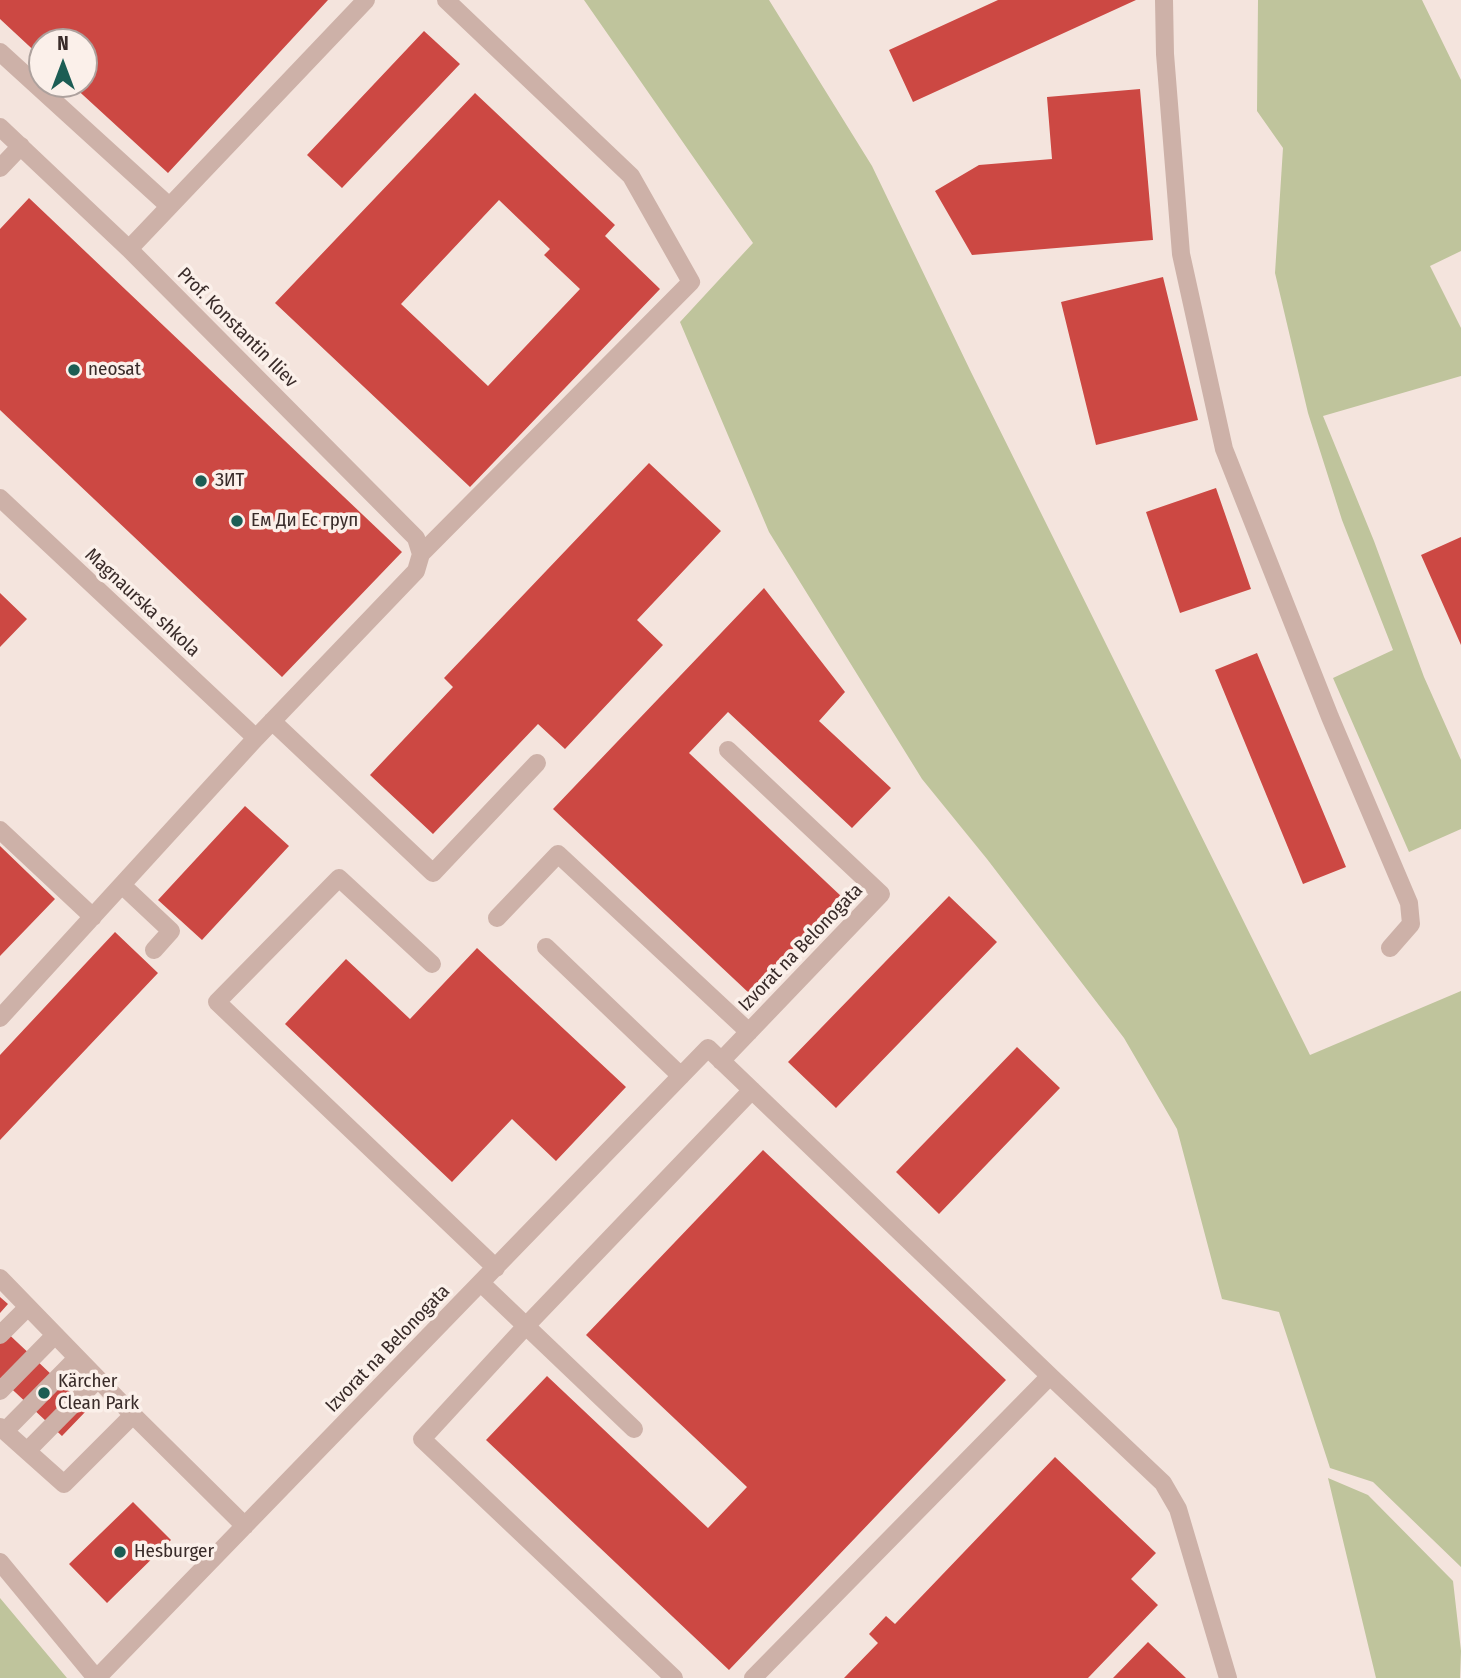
<!DOCTYPE html>
<meta charset="utf-8">
<style>
body{margin:0}
#map{position:relative;width:1461px;height:1678px;overflow:hidden;background:#f4e4dd;font-family:"Fira Sans Condensed",sans-serif}
canvas{display:block}
.north{position:absolute;left:28px;top:28px;width:70px;height:70px;box-sizing:border-box;background:#fbf0ea;border:2px solid #ada19d;border-radius:50%;rotate:0deg;font-size:19px;font-weight:700;line-height:28px;text-align:center;color:#392b29}
.north::after{content:'';display:block;margin:auto;width:24px;height:32px;background:#1c5d54;clip-path:polygon(50% 0,100% 100%,50% 72%,0 100%)}
</style>
<div id="map">
<canvas width="1461" height="1678"></canvas>
<div class="north">N</div>
</div>
<script>
const context = document.querySelector('canvas').getContext('2d');
context.lineJoin = 'round';
function fill(path, color) {
  context.fillStyle = color;
  context.fill(path, 'evenodd');
}
function toPath(rows) {
  const path = new Path2D();
  for (const r of rows) {
    path.moveTo(r[0], r[1]);
    for (let i = 2; i < r.length; i += 2) path.lineTo(r[i], r[i + 1]);
  }
  return path;
}
function strokePath(path, color, width, dash) {
  context.strokeStyle = color;
  context.lineWidth = width;
  context.lineCap = dash ? 'butt' : 'round';
  context.setLineDash(dash || []);
  context.stroke(path);
}
function drawText(font, color, halo, rows, align = 'center') {
  context.font = font + ' "Fira Sans Condensed",sans-serif';
  context.lineWidth = 7;
  context.setLineDash([]);
  context.textBaseline = 'middle';
  context.strokeStyle = halo;
  context.fillStyle = color;
  for (const [text, x, y, turn = 0] of rows) {
    context.save();
    context.translate(x, y);
    context.rotate((+turn || 0) * Math.PI / 180);
    context.textAlign = isNaN(turn) ? turn : align;
    if (halo) context.strokeText(text, 0, 0);
    context.fillText(text, 0, 0);
    context.restore();
  }
}
fill(toPath([
 [584,0,769,0,872,166,970,370,1310,1055,1461,991,1461,1567,1373,1482,1330,1468,1279,1312,1222,1299,1177,1129,1124,1038,987,859,922,779,769,532,680,322,753,243],
 [1258,0,1422,0,1461,80,1461,251,1430,266,1461,328,1461,376,1323,416,1374,541,1424,677,1461,760,1461,829,1409,852,1333,678,1393,650,1342,520,1308,413,1275,273,1283,148,1257,111],
 [1328,1478,1368,1495,1453,1581,1461,1651,1460,1678,1376,1678],
 [0,1598,67,1678,0,1678]
]), '#bfc49c');
fill(toPath([
 [0,0,328,0,168,173,71,84,84,84,84,42,42,42,42,58,0,19],
 [998,0,1136,0,913,102,889,50],
 [424,31,460,64,342,188,307,155],
 [1140,89,1153,240,972,255,935,191,979,165,1052,159,1047,97],
 [475,93,615,225,605,236,660,289,470,487,275,303],
 [499,200,550,249,544,255,580,289,488,386,401,304],
 [29,198,402,552,282,677,0,410,0,229],
 [1163,277,1198,420,1096,445,1061,302],
 [649,463,721,531,637,620,663,645,565,749,538,724,433,834,370,775,453,687,444,678],
 [1216,488,1251,589,1180,613,1146,512],
 [1461,537,1461,645,1421,555],
 [764,588,845,692,819,721,891,788,852,828,728,712,689,753,842,897,750,994,553,809],
 [0,593,27,619,0,647],
 [1257,653,1346,867,1303,884,1215,670],
 [245,806,289,846,202,940,158,900],
 [0,846,55,899,0,956],
 [949,896,997,942,836,1108,788,1062],
 [115,932,158,973,0,1140,0,1055],
 [477,948,626,1087,556,1161,512,1119,452,1182,285,1024,346,959,410,1019],
 [1017,1047,1060,1088,939,1214,896,1172],
 [763,1150,1006,1380,729,1670,486,1440,547,1376,708,1528,747,1487,586,1335],
 [0,1297,8,1304,0,1313],
 [0,1326,88,1409,62,1436,0,1378],
 [1055,1457,1156,1553,1131,1579,1158,1605,1088,1678,844,1678,878,1643,869,1634,886,1616,895,1624],
 [133,1502,171,1540,107,1603,69,1564],
 [1148,1642,1186,1678,1113,1678]
]), '#cc4843');
strokePath(toPath([
 [1164,0,1165,54,1181,254,1224,449,1330,717,1409,903,1411,924,1390,948],
 [0,52,169,206],
 [0,127,129,249,416,538,421,554,416,571,256,738,0,1018],
 [0,168,21,146],
 [129,249,366,0],
 [0,498,256,738],
 [421,554,691,282,631,176,446,0],
 [272,721,433,873,537,763],
 [0,830,93,917],
 [122,885,171,931,154,950],
 [497,918,558,854,749,1032],
 [546,947,681,1076],
 [432,964,339,878,217,1002,496,1268],
 [721,1061,881,894,728,750],
 [0,1278,133,1415,245,1526],
 [482,1284,634,1429],
 [0,1335,28,1307],
 [1050,1376,1163,1483,1178,1509,1228,1678],
 [0,1391,55,1335],
 [0,1427,64,1484,133,1415],
 [5,1431,77,1358],
 [27,1451,98,1379],
 [0,1562,96,1678],
 [97,1678,708,1048,1050,1376,753,1678],
 [674,1678,422,1439,525,1327,752,1090]
]), '#cdb1a8', 18);
for (const [x, y, r, color] of [
 [74,370,7,"#1c5d54"],
 [201,481,7,"#1c5d54"],
 [237,521,7,"#1c5d54"],
 [44,1393,7,"#1c5d54"],
 [120,1552,7,"#1c5d54"]
]) {
  const dot = new Path2D();
  dot.arc(x, y, r, 0, 2 * Math.PI);
  context.fillStyle = color;
  context.fill(dot);
  strokePath(dot, '#fbf0ea', 2.5);
}
drawText('19px', '#392b29', '#fbf0ea', [
 ["Prof. Konstantin Iliev",237,328,45],
 ["Magnaurska shkola",142,603,43],
 ["Izvorat na Belonogata",801,948,-46],
 ["Izvorat na Belonogata",388,1349,-46]
]);
drawText('19px', '#392b29', '#fbf0ea', [
 ["neosat",88,370],
 ["ЗИТ",215,481],
 ["Ем Ди Ес груп",251,521],
 ["Kärcher",58,1382],
 ["Clean Park",58,1404],
 ["Hesburger",134,1552]
], 'left');
</script>
